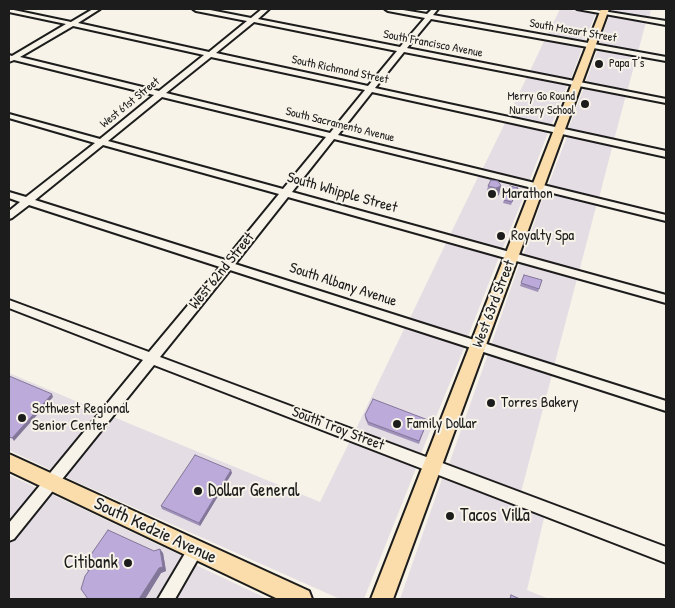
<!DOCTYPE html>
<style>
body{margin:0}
#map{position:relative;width:675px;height:608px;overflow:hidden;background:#f7f3e8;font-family:"Patrick Hand",sans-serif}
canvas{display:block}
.frame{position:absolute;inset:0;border:10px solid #1c1c1c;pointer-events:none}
</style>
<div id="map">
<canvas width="675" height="608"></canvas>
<div class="frame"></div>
</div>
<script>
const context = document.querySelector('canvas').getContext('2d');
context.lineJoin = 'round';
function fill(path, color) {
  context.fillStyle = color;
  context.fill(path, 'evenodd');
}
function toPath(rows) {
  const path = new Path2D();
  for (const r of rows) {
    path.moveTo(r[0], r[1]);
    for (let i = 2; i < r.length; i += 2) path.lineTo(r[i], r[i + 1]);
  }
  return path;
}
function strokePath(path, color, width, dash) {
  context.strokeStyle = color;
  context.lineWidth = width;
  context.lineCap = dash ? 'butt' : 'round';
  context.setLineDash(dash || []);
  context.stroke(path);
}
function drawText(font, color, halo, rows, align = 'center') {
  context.font = font + ' "Patrick Hand",sans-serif';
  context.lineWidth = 4;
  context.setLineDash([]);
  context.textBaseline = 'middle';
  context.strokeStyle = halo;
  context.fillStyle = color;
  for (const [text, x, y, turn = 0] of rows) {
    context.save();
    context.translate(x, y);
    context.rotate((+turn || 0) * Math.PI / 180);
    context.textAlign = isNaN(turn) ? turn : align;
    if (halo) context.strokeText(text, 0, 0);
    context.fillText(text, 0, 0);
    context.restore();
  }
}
fill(toPath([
 [560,9,596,13,584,42,547,36],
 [612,9,651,9,649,18,611,12],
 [609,16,646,22,638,52,599,45],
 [545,39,583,46,570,81,529,73],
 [598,48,637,55,627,92,585,84],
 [527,77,568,84,551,126,508,116],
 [584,87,626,95,614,140,568,130],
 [506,121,549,130,529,182,482,170],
 [568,134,613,144,599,198,548,186],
 [479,175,528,186,502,250,450,235],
 [545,191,597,203,579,272,523,256],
 [446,243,499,257,467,339,409,320],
 [520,262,577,279,554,366,491,345],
 [405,327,465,346,420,456,355,431],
 [488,354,552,375,521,492,449,464],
 [9,373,102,412,53,471,9,450],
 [111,416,320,502,350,441,417,466,364,599,340,599,63,476],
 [9,475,37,488,9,523],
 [443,476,545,514,527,590,549,599,400,599],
 [49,493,182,556,156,599,9,599,9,542],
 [196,565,268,599,175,599]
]), '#e5dde4');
const minor = toPath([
 [9,9,71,22,93,9,100,9,78,23,209,52,247,21,196,11,193,9,205,9,251,18,262,9,269,9,258,19,400,47,425,18,388,11,385,9,397,9,427,14,432,9,438,9,433,15,666,57,666,61,431,19,407,48,666,99,666,103,404,52,375,88,666,151,666,157,372,92,338,135,666,215,666,221,334,139,292,192,666,295,666,303,288,197,235,264,666,401,666,411,230,270,160,357,666,547,666,563,154,365,14,539,9,541,9,523,143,360,9,308,9,300,149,352,220,267,29,205,12,218,9,219,9,211,20,202,9,198,9,192,26,197,95,143,9,118,9,114,100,139,154,95,14,60,9,62,9,55,12,56,66,24,9,12,9,9],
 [254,22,397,51,368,86,216,53,254,22],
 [73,26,204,55,159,91,20,57,73,26],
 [211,57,365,90,330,133,166,93,211,57],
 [162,97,326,137,283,189,108,141,162,97],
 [103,145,279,194,225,260,35,200,103,145],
 [577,9,590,9,666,21,666,25,577,9],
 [195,542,200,545,203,550,175,599,158,599,190,545,195,542]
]);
const major = toPath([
 [601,9,609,9,393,599,371,599,601,9],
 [9,454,309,591,312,599,278,599,9,471,9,454]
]);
strokePath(minor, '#1c1c1c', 4);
strokePath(major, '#1c1c1c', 4);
fill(minor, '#f7f3e8');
fill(major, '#faddab');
fill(toPath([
 [491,180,499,195,494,197,486,195,488,186],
 [518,188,511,205,503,203,504,200],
 [524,275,542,280,538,292,520,286],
 [365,415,428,420,419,444,368,425,365,418],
 [232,473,200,526,162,509,161,506],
 [154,551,163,553,166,571,161,573,145,599,88,599,88,571,83,566]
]), '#a192bb');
fill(toPath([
 [501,186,499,195,494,197,496,188],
 [52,394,53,397,14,441,12,438],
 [231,470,232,473,200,526,199,523],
 [160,549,163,553,166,571,161,573,145,599,139,599]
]), '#837799');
const building = toPath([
 [491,180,498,181,501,186,496,188,488,186,491,180],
 [510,186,518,188,512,202,504,200,510,186],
 [524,275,542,280,539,289,521,283,524,275],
 [9,376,52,394,12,438,9,437,9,376],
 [373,399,428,420,419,441,368,422,365,415,373,399],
 [195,455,231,470,199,523,161,506,195,455],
 [108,530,154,551,160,549,163,567,159,568,139,599,88,599,81,589,85,576,90,569,83,566,108,530],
 [511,595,520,599,510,599,511,595]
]);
fill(building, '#bbaada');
strokePath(building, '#837799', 1);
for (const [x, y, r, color] of [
 [599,64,5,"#1c1c1c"],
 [585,104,5,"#1c1c1c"],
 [492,194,5,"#1c1c1c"],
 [501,236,5,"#1c1c1c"],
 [491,403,5,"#1c1c1c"],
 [22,418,5,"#1c1c1c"],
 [397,424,5,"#1c1c1c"],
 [198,491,5,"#1c1c1c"],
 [450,516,5,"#1c1c1c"],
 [128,563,5,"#1c1c1c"]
]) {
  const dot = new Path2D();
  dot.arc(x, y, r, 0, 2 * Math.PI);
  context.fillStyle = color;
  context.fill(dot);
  strokePath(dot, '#f7f3e8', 2);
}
drawText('12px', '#1c1c1c', '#f7f3e8', [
 ["South Mozart Street",573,31,10],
 ["South Francisco Avenue",433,44,11],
 ["South Richmond Street",340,70,12],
 ["West 61st Street",130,103,-39],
 ["South Sacramento Avenue",340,125,14]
]);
drawText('12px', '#1c1c1c', '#f7f3e8', [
 ["Papa T's",609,64],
 ["Merry Go Round",575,97,"right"],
 ["Nursery School",575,111,"right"]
], 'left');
drawText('15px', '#1c1c1c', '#f7f3e8', [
 ["South Whipple Street",342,193,16],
 ["West 62nd Street",222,271,-51],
 ["South Albany Avenue",343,285,18],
 ["West 63rd Street",494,304,-69],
 ["South Troy Street",338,429,21]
]);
drawText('15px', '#1c1c1c', '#f7f3e8', [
 ["Marathon",502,194],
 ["Royalty Spa",511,236],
 ["Torres Bakery",501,403],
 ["Sothwest Regional",32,409],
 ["Senior Center",32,426],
 ["Family Dollar",407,424]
], 'left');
drawText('18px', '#1c1c1c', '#f7f3e8', [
 ["Dollar General",208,491],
 ["Tacos Villa",460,516],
 ["Citibank",118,563,"right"]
], 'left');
drawText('18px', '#1c1c1c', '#f7f3e8', [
 ["South Kedzie Avenue",155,531,25]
]);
</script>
